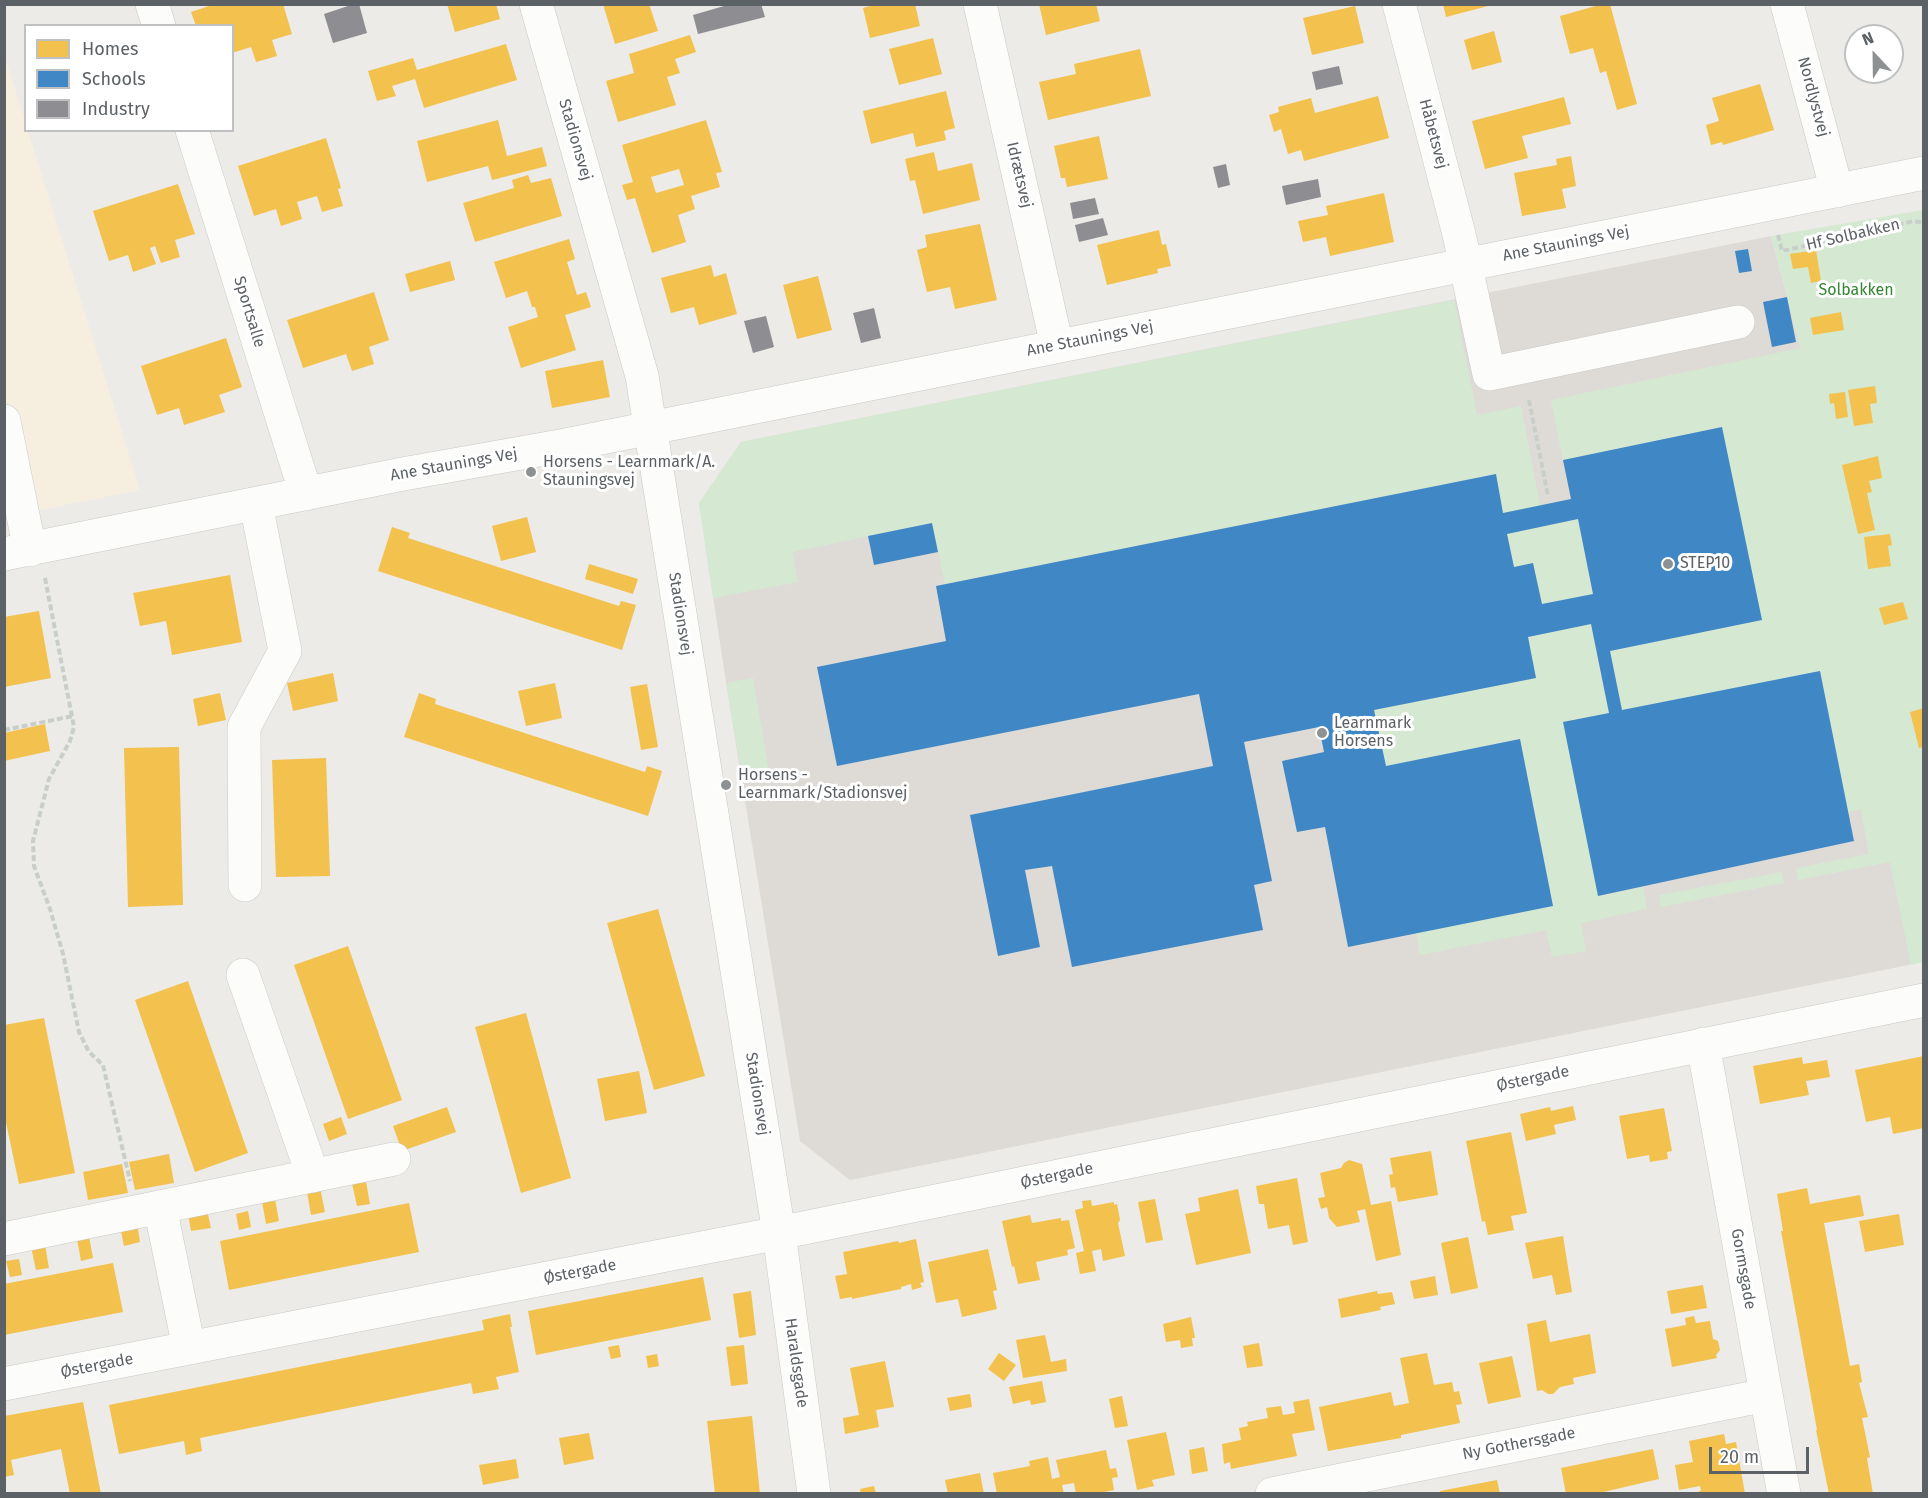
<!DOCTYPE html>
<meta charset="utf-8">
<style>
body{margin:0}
#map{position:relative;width:1928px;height:1498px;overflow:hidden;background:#ecebe7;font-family:"Fira Sans",sans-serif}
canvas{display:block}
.frame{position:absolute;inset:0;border:6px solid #5c6165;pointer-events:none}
.legend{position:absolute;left:24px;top:24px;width:210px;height:108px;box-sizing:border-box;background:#fff;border:2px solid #bec0c1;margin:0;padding:8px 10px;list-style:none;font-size:18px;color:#5c6165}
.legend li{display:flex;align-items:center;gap:12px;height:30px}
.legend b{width:30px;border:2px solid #bec0c1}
.north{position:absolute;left:1844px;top:24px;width:60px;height:60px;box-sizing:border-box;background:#fff;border:2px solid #bec0c1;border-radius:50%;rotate:338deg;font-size:16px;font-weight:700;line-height:24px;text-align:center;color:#5c6165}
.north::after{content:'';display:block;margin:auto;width:21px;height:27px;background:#8e9192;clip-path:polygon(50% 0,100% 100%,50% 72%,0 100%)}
.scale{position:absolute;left:1709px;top:1447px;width:100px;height:27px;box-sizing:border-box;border:3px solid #5c6165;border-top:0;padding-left:8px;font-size:18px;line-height:21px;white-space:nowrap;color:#5c6165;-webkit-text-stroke:4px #fff;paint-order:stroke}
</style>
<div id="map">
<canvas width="1928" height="1498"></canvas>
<div class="frame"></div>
<ul class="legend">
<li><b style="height:16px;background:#f2c14e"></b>Homes</li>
<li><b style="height:16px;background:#3f88c5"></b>Schools</li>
<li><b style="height:16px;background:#8d8d92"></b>Industry</li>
</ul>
<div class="north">N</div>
<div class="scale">20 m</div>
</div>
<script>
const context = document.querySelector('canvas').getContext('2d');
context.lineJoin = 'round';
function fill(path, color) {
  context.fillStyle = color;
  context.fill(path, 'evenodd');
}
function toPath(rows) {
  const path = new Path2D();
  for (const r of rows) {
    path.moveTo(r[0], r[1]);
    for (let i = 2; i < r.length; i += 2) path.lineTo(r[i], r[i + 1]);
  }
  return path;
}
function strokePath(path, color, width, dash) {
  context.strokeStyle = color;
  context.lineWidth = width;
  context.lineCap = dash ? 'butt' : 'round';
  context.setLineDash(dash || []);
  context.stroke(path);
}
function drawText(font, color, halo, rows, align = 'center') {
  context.font = font + ' "Fira Sans",sans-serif';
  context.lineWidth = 6;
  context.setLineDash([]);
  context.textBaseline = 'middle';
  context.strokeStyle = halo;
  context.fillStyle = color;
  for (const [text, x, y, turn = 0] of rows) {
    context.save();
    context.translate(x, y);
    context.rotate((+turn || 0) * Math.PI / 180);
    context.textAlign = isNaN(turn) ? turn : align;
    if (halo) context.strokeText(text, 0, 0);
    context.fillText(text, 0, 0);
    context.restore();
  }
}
fill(toPath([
 [4,53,25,121,26,130,28,131,140,490,5,517]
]), '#f6efdf');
fill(toPath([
 [1771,236,1801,348,1923,962,850,1180,800,1141,726,683,699,503,741,442]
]), '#dedbd6');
fill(toPath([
 [1923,210,1923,962,1911,965,1890,862,1798,880,1796,868,1869,854,1861,809,1848,812,1820,671,1622,710,1610,651,1762,620,1722,427,1563,460,1551,400,1801,348,1771,236],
 [1454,300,1477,415,1521,406,1540,506,1503,513,1496,475,945,584,932,523,792,552,798,582,713,598,699,503,741,442],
 [1578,519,1593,594,1542,604,1533,563,1514,567,1507,534],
 [1591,624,1609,713,1564,722,1598,896,1643,887,1647,909,1581,923,1586,951,1552,957,1546,930,1420,955,1416,933,1553,905,1520,739,1386,766,1374,710,1536,678,1528,637],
 [753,678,770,778,743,782,726,683],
 [1782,872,1784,883,1661,907,1659,895]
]), '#d5e9d2');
fill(toPath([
 [215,4,283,4,292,34,272,40,277,56,256,62,251,47,232,53,232,26,196,26,191,12],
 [447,4,496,4,500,19,455,32],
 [603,4,649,4,658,31,615,44],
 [877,4,915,4,920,26,870,38,863,8],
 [1039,4,1096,4,1100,21,1046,35],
 [1443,4,1492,4,1492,5,1446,17],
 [1603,4,1610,4,1637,104,1617,110,1606,71,1600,73,1593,48,1570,54,1560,16],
 [1355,6,1364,43,1312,55,1303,18],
 [1494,31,1502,62,1472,70,1464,40],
 [690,35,696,52,675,59,680,73,667,77,676,105,618,122,606,81,634,73,629,54],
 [933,38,942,74,899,85,889,49],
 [506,44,517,80,424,108,415,79,392,86,396,96,377,101,368,71,413,58,417,70],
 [1140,49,1151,96,1048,120,1039,82,1076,74,1074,64],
 [1760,84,1774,130,1723,145,1722,142,1711,145,1706,125,1719,121,1712,98],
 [946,91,955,128,944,131,946,140,916,147,913,133,871,144,863,111],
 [1378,96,1389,138,1304,161,1301,150,1288,154,1281,129,1274,132,1269,115,1279,112,1278,107,1311,98,1315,113],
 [1564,97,1571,124,1522,136,1528,158,1485,169,1472,121],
 [498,120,507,156,542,147,547,166,492,180,488,166,427,182,417,141],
 [706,120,722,172,716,173,720,187,691,196,695,209,678,215,686,242,652,253,635,198,627,200,622,185,633,182,622,145],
 [679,169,684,185,656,193,651,177],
 [1099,136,1108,179,1067,187,1065,178,1061,178,1054,146],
 [326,138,341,188,338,189,343,206,322,212,317,196,297,202,302,219,281,226,276,209,254,216,238,166],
 [934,152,938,171,972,163,980,200,923,214,915,180,910,181,905,159],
 [1571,156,1576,186,1562,189,1566,208,1522,216,1514,173,1557,165,1556,159],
 [528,175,531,183,551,178,562,216,475,242,463,203,514,188,512,180],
 [178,184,195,234,175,240,180,257,161,263,155,246,150,248,156,264,133,272,128,255,109,261,93,211],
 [1384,193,1394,242,1330,256,1326,237,1303,242,1298,221,1328,215,1326,206],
 [980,224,997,300,955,309,950,287,927,292,917,250,927,247,925,235],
 [1159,230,1162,245,1166,244,1171,266,1157,269,1158,273,1107,285,1097,245],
 [569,239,575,259,567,262,577,295,586,292,591,307,565,315,576,350,521,368,508,327,538,317,535,307,532,307,527,291,506,298,494,262],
 [1816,250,1821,281,1811,283,1808,267,1793,269,1790,254],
 [450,261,455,280,410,292,405,274],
 [711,265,714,277,726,273,737,314,699,325,694,307,671,313,661,278],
 [818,276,832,330,797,339,783,285],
 [374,292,389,340,369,347,374,364,352,371,346,354,303,368,287,320],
 [1841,312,1844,330,1813,335,1810,318],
 [226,338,242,387,219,395,225,412,184,425,179,408,157,415,141,366],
 [603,360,610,397,552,408,545,371],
 [1875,386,1877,403,1870,404,1873,423,1854,426,1848,390],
 [1845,392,1848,417,1836,419,1834,403,1830,404,1829,394],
 [1878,456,1882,478,1869,481,1872,492,1867,493,1875,530,1858,534,1842,465],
 [527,517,536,552,501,561,492,526],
 [392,527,410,533,408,538,619,606,621,601,636,605,622,650,378,571],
 [1890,534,1892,545,1888,546,1891,566,1868,569,1864,537],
 [589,564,638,579,633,594,585,579],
 [230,575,242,642,172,655,166,621,140,626,133,593],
 [1903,602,1908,619,1884,625,1879,608],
 [39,611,51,678,4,687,4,617],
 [333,673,338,701,293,711,287,683],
 [555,683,562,718,526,726,518,691],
 [647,684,658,747,641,750,630,687],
 [220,693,226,720,198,726,193,699],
 [419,693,436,699,435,704,645,772,647,766,662,771,648,816,404,737],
 [1924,708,1924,747,1919,748,1910,712],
 [45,724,50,751,4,761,4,733],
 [179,747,183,905,128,907,124,748],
 [326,758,330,876,276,877,272,760],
 [658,909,705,1076,654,1090,607,923],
 [348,946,402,1100,348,1119,294,965],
 [188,981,248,1153,195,1172,135,1000],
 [526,1013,571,1178,521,1193,475,1027],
 [44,1018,75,1173,19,1184,4,1113,4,1025],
 [1924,1056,1924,1128,1893,1134,1890,1117,1866,1122,1855,1070],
 [1802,1057,1803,1064,1827,1060,1830,1077,1806,1081,1809,1095,1760,1104,1753,1066],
 [639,1071,647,1113,605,1121,597,1079],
 [1573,1106,1576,1120,1554,1125,1556,1134,1526,1141,1520,1114,1550,1107,1551,1111],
 [447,1107,456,1132,402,1151,393,1126],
 [1664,1108,1672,1151,1667,1152,1668,1159,1650,1162,1649,1155,1627,1159,1619,1116],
 [341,1117,347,1134,329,1141,323,1124],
 [1511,1132,1527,1213,1511,1216,1514,1230,1488,1235,1485,1221,1482,1222,1466,1141],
 [1431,1151,1438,1195,1398,1202,1395,1187,1391,1188,1389,1175,1393,1174,1390,1158],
 [169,1154,174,1183,135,1190,129,1162],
 [1349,1160,1362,1164,1371,1205,1391,1201,1401,1255,1376,1261,1365,1209,1357,1211,1360,1222,1337,1227,1329,1218,1327,1207,1321,1209,1318,1198,1325,1197,1320,1173,1341,1168,1344,1163],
 [122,1164,128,1193,88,1200,83,1172],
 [365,1176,370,1204,357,1206,351,1179],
 [1297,1178,1308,1242,1293,1245,1289,1225,1268,1229,1264,1204,1259,1204,1256,1186],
 [319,1183,325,1212,311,1215,306,1186],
 [1807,1188,1810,1204,1860,1195,1864,1216,1824,1223,1850,1366,1859,1364,1862,1382,1859,1383,1868,1417,1862,1418,1870,1457,1867,1458,1873,1494,1829,1494,1816,1430,1817,1430,1781,1231,1783,1231,1777,1194],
 [1238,1189,1251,1253,1196,1265,1185,1214,1200,1211,1198,1198],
 [274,1194,279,1221,266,1224,261,1196],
 [1155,1199,1163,1240,1146,1243,1138,1202],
 [1091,1200,1092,1206,1114,1202,1114,1205,1117,1204,1120,1220,1118,1223,1125,1256,1103,1261,1101,1249,1092,1251,1096,1271,1080,1274,1076,1253,1084,1251,1075,1210,1083,1208,1082,1201],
 [409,1203,419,1252,229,1290,220,1241],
 [207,1210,211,1228,191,1231,188,1214],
 [248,1211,251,1227,239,1230,236,1214],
 [1899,1214,1904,1245,1865,1252,1859,1221],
 [1030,1215,1032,1223,1061,1218,1061,1221,1069,1220,1075,1248,1067,1250,1068,1255,1036,1262,1040,1280,1018,1284,1014,1266,1012,1267,1002,1221],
 [137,1223,140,1242,124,1246,120,1226],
 [88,1231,93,1258,81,1261,76,1234],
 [1563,1236,1572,1292,1556,1295,1552,1275,1533,1279,1525,1243],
 [1468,1237,1478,1288,1451,1294,1441,1243],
 [44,1239,49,1268,36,1270,30,1242],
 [916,1239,924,1282,920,1283,922,1287,912,1290,911,1284,901,1287,901,1289,852,1299,852,1297,840,1299,835,1276,847,1274,843,1252,898,1241,899,1243],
 [988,1249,997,1290,993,1291,997,1309,962,1317,958,1299,936,1303,928,1262],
 [19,1259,22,1275,10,1277,6,1261],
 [113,1263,123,1312,4,1335,4,1284],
 [1435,1276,1438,1295,1414,1299,1410,1281],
 [703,1277,711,1320,536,1355,528,1311],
 [1703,1285,1707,1308,1671,1314,1667,1291],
 [751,1291,756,1335,739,1338,733,1294],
 [1377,1291,1378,1294,1392,1292,1395,1304,1380,1307,1381,1310,1341,1318,1338,1299],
 [510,1314,512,1327,510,1327,519,1372,496,1377,499,1389,473,1394,471,1383,200,1438,202,1451,186,1455,184,1441,119,1454,109,1405,484,1330,482,1320],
 [1694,1316,1696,1323,1710,1321,1713,1339,1718,1341,1720,1350,1716,1355,1717,1358,1672,1367,1665,1329,1686,1325,1685,1318],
 [1191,1317,1195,1338,1192,1338,1193,1346,1181,1348,1180,1340,1166,1342,1163,1324],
 [1546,1320,1550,1342,1590,1334,1596,1373,1573,1378,1574,1384,1560,1387,1553,1394,1548,1394,1542,1390,1537,1391,1527,1324],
 [1045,1335,1051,1362,1066,1359,1067,1371,1023,1378,1016,1340],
 [1259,1343,1263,1366,1247,1368,1243,1346],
 [619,1345,621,1357,611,1359,608,1347],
 [744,1345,748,1384,731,1386,726,1347],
 [999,1353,1016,1365,1004,1381,988,1369],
 [1427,1353,1434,1385,1452,1382,1454,1392,1459,1391,1462,1404,1456,1405,1460,1423,1401,1435,1401,1438,1328,1451,1319,1407,1391,1392,1394,1406,1409,1403,1400,1358],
 [657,1354,659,1366,648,1368,646,1356],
 [1512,1356,1521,1397,1488,1404,1479,1363],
 [885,1361,894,1407,876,1410,879,1427,845,1434,843,1418,859,1415,850,1368],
 [1042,1381,1046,1402,1031,1405,1030,1400,1013,1404,1009,1387],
 [970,1394,972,1407,950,1411,947,1398],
 [1122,1396,1128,1426,1115,1428,1109,1399],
 [1309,1399,1315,1430,1292,1434,1297,1456,1231,1469,1230,1462,1224,1464,1222,1444,1241,1440,1239,1428,1248,1426,1247,1422,1268,1418,1266,1408,1281,1406,1283,1415,1295,1413,1293,1402],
 [83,1402,101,1494,70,1494,61,1449,11,1460,14,1475,4,1477,4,1416],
 [752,1416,760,1494,715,1494,707,1421],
 [1166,1432,1175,1475,1152,1480,1154,1486,1137,1490,1127,1440],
 [589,1433,594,1459,564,1465,559,1438],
 [1724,1434,1726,1444,1736,1442,1745,1494,1699,1494,1699,1491,1701,1491,1700,1486,1679,1490,1675,1465,1693,1462,1689,1441],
 [1204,1447,1208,1471,1192,1474,1189,1450],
 [1653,1449,1659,1479,1595,1494,1566,1494,1561,1468],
 [1106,1450,1110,1469,1116,1468,1118,1477,1112,1478,1114,1490,1095,1494,1076,1494,1074,1483,1062,1485,1064,1494,997,1494,993,1473,1030,1466,1029,1461,1048,1457,1052,1479,1060,1477,1056,1460],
 [516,1459,519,1478,483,1485,479,1465],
 [980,1473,984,1494,948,1494,945,1480],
 [1497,1480,1500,1494,1441,1494,1440,1491],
 [874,1486,876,1494,861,1494,860,1489]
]), '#f2c14e');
fill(toPath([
 [1748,249,1752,271,1739,273,1735,251],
 [1787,297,1796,342,1772,347,1763,302],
 [1722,427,1762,620,1610,651,1622,710,1820,671,1854,841,1598,896,1563,722,1609,713,1591,624,1528,637,1536,678,1374,710,1386,766,1520,739,1553,906,1348,947,1325,827,1297,832,1282,761,1324,752,1319,727,1244,742,1272,881,1254,885,1263,930,1072,967,1052,866,1025,870,1040,947,998,956,970,815,1213,766,1199,694,837,766,817,667,946,641,936,586,1496,474,1503,513,1571,499,1563,460],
 [1578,519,1593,594,1542,604,1533,563,1514,567,1507,534],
 [932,523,938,552,874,565,868,536]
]), '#3f88c5');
fill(toPath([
 [354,4,359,4,367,33,333,43,324,14],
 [731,4,761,4,765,17,698,34,693,15],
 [1339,66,1343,84,1316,90,1312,72],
 [1226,164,1230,185,1218,188,1213,167],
 [1318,179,1321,197,1286,205,1282,186],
 [1095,198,1099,214,1073,219,1070,203],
 [1103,218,1108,235,1079,242,1075,225],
 [874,308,881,338,861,343,853,313],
 [766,316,774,347,753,353,744,321]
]), '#8d8d92');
const minor = toPath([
 [152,4,159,26],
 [536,4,642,376,779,1233,814,1494],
 [980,4,1057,346],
 [1399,4,1459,234,1489,374,1738,322],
 [1787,4,1837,191],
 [192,130,306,494],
 [4,421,30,550],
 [4,554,403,474,566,445,790,400,1924,173],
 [245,885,244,727,285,651,256,504],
 [243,975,313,1176],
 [1703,1044,1784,1494],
 [160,1207,189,1348],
 [4,1239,394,1159],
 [4,1384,779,1233,1924,1000],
 [1272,1494,1766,1395]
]);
strokePath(minor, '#c9c9c9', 34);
strokePath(toPath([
 [1778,235,1782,251,1914,221,1924,223],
 [1529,400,1548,496],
 [45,578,74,727,70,741,49,779,33,841,34,866,50,909,63,954,79,1032,89,1052,103,1065,130,1181],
 [4,730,73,716]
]), '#c8ceca', 4, [6, 3]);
strokePath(minor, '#fcfcfb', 33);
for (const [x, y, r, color] of [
 [531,472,6,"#8e9192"],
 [1668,564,6,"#8e9192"],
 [1322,733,6,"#8e9192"],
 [726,785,6,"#8e9192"]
]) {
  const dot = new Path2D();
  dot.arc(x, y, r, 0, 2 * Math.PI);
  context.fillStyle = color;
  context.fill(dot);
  strokePath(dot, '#fff', 2);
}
drawText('16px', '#5c6165', '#fff', [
 ["Nordlystvej",1813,97,75],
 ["Håbetsvej",1433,134,75],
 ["Stadionsvej",575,140,74],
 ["Idrætsvej",1019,175,77],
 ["Hf Solbakken",1853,235,-13],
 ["Ane Staunings Vej",1566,244,-11],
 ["Sportsalle",249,312,73],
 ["Ane Staunings Vej",1090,339,-11],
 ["Ane Staunings Vej",454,465,-10],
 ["Stadionsvej",680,614,81],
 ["Østergade",1533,1079,-12],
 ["Stadionsvej",757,1094,81],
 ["Østergade",1057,1176,-12],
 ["Gormsgade",1743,1269,80],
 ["Østergade",580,1272,-11],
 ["Haraldsgade",796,1363,82],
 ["Østergade",97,1366,-11],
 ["Ny Gothersgade",1519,1444,-11]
]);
drawText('16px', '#348632', '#fff', [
 ["Solbakken",1856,291]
]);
drawText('16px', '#5c6165', '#fff', [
 ["Horsens - Learnmark/A.",543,463],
 ["Stauningsvej",543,481],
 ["STEP10",1680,564],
 ["Learnmark",1334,724],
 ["Horsens",1334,742],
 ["Horsens -",738,776],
 ["Learnmark/Stadionsvej",738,794]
], 'left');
</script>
